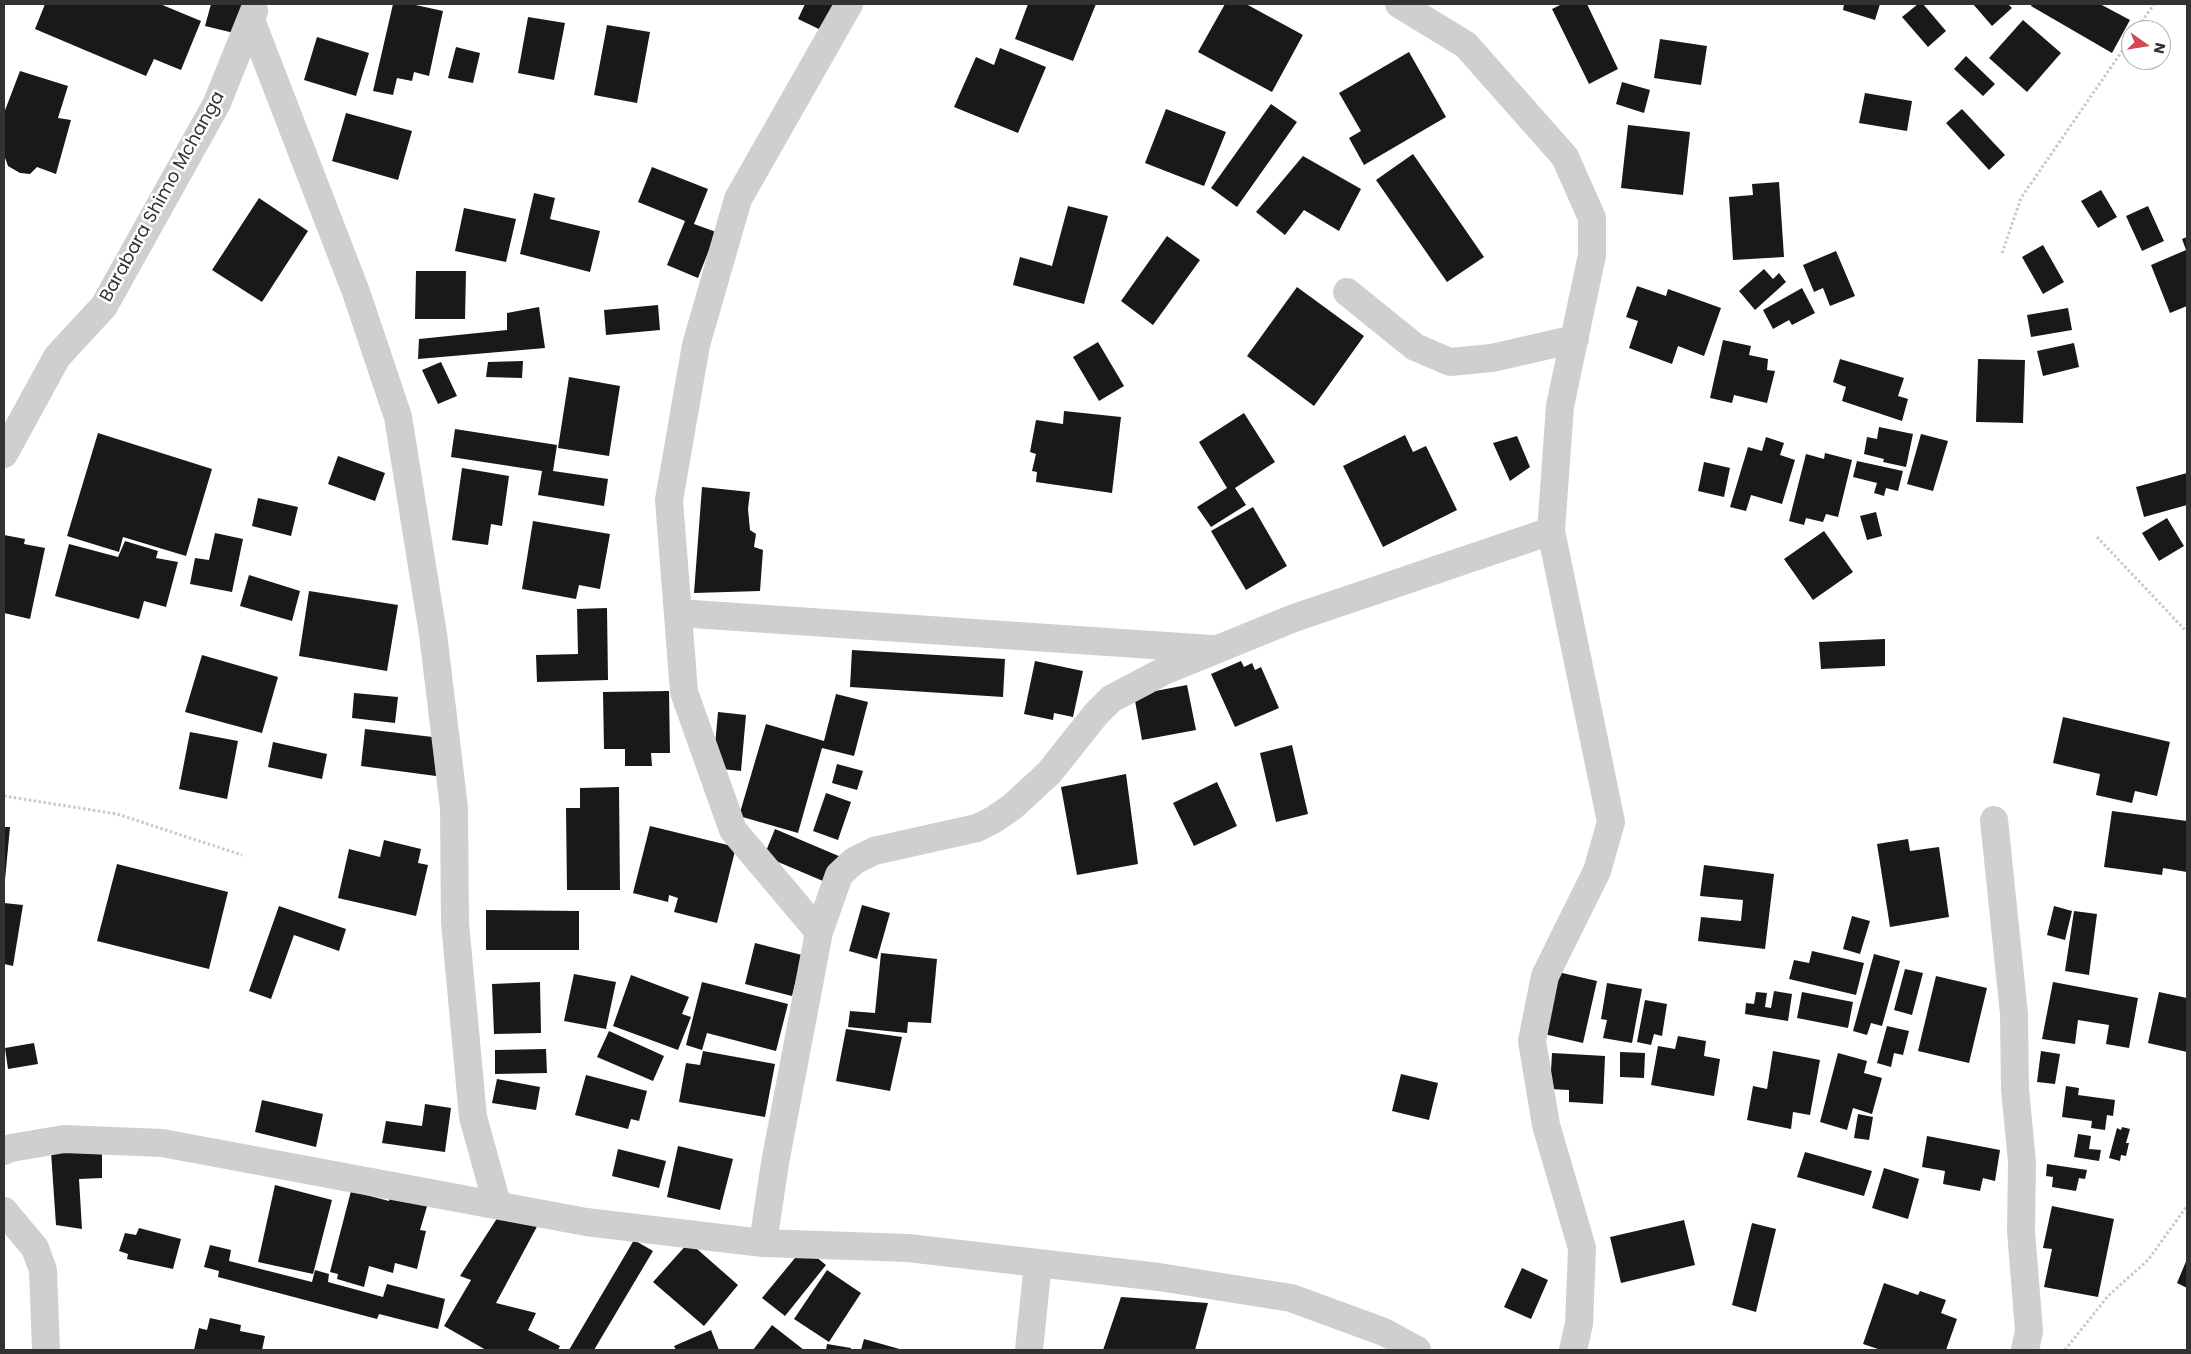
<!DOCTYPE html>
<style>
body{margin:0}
#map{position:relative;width:2191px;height:1354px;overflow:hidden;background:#fff;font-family:Poppins,sans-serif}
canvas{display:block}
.frame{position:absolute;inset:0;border:5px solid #323232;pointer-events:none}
.north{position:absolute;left:2121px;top:20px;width:50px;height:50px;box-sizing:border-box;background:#fff;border:1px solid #adadad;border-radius:50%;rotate:103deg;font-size:14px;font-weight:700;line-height:20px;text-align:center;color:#323232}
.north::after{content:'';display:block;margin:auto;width:18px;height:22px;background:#d44853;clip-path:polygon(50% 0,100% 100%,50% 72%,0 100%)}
</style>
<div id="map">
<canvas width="2191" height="1354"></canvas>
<div class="frame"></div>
<div class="north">N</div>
</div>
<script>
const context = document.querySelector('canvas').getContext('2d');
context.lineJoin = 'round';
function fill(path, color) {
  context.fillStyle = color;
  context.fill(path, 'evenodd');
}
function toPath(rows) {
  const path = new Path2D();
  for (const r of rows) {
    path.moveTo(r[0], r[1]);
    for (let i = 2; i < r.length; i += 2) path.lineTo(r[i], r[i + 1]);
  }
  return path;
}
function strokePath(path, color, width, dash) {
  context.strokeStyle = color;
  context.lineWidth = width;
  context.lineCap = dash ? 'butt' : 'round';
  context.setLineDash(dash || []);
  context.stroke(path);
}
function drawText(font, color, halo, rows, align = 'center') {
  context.font = font + ' Poppins,sans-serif';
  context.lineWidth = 5;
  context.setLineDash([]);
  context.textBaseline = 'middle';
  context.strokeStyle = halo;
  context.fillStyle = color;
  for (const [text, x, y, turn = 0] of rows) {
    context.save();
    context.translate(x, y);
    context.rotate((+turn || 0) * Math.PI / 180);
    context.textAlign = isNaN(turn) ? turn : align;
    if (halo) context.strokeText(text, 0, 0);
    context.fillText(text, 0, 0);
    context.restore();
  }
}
fill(toPath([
 [45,4,160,4,201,21,181,70,154,59,146,76,35,29],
 [211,4,246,4,238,34,205,26],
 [393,4,411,4,443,11,429,76,414,72,412,81,397,78,393,95,373,91],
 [805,4,834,4,821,30,798,19],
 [1028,4,1096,4,1073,61,1015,39],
 [1225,4,1246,4,1303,35,1272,92,1198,52],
 [1562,4,1587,4,1618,69,1589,84,1552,9],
 [1844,4,1880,4,1875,20,1843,10],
 [1918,4,1923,4,1946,31,1928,47,1902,17],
 [1973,4,2008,4,2012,8,1992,26],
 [2032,4,2100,4,2130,20,2112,53,2031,6],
 [528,17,565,23,554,80,518,73],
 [2023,20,2061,53,2027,92,1989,58],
 [607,25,650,32,637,103,594,95],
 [317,37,369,53,356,96,304,80],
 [1660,39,1707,46,1701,85,1654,78],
 [456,47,480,53,473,83,448,78],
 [1000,48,1046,67,1018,133,954,107,976,57,994,65],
 [1409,52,1446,117,1364,165,1349,138,1361,131,1339,93],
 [1966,56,1995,84,1983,96,1954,69],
 [20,71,68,86,58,118,71,120,56,174,37,167,30,174,20,173,8,166,4,155,4,113],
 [1622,82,1650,90,1644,113,1616,104],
 [1865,93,1912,101,1907,131,1859,123],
 [1271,104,1297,122,1237,207,1211,188],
 [1166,109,1226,132,1204,186,1145,163],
 [1962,109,2005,155,1989,170,1946,123],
 [346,113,412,131,398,180,332,161],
 [1628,125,1690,132,1683,195,1621,188],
 [1413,154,1484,257,1447,282,1376,180],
 [1303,156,1361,189,1339,231,1304,210,1285,235,1256,212],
 [652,167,708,189,694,224,716,232,698,278,667,265,685,221,638,202],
 [1779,182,1784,257,1733,260,1729,197,1753,195,1752,184],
 [2101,190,2117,217,2098,228,2081,201],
 [534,193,555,198,550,219,600,231,590,272,520,254],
 [259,198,308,231,262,302,212,270],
 [1068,206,1108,216,1084,304,1013,285,1020,257,1052,266],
 [2148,206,2164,241,2142,251,2126,216],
 [464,208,516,219,506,262,455,251],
 [1167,236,1200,260,1153,325,1121,301],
 [2187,237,2187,306,2170,313,2151,265,2186,250,2182,239],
 [2043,245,2064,282,2043,294,2022,257],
 [1836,251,1855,296,1830,306,1823,288,1814,292,1803,265],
 [1764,269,1773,279,1779,273,1786,282,1755,310,1739,291],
 [416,271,466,271,465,319,415,319],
 [1637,286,1666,296,1668,289,1721,308,1704,356,1678,346,1672,364,1629,348,1638,321,1626,317],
 [1297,287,1364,336,1314,406,1247,356],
 [1802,288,1815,313,1792,325,1789,320,1773,329,1763,310],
 [658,305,660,330,606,335,604,310],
 [539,307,545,348,418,359,419,339,507,330,507,313],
 [2068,308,2072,330,2031,337,2027,315],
 [1723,340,1751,346,1749,355,1768,359,1767,370,1775,371,1767,403,1734,395,1732,403,1710,398],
 [1098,342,1124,386,1099,401,1073,357],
 [2074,343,2079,367,2043,376,2037,351],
 [1840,359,1904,378,1898,396,1908,399,1902,421,1842,401,1846,387,1833,382],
 [1978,359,2025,360,2023,423,1976,422],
 [523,361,522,378,486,377,488,362],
 [441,362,457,396,438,404,422,370],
 [569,377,620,386,609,456,558,448],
 [1064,411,1121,417,1112,493,1036,482,1037,472,1032,471,1036,454,1030,452,1036,420,1063,424],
 [1244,413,1275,462,1235,488,1246,505,1211,527,1197,507,1227,488,1199,442],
 [1879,427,1913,434,1906,467,1883,462,1884,459,1864,454,1867,437,1877,439],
 [455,429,557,445,553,471,608,479,604,506,538,495,542,471,451,457],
 [98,433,212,469,186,556,123,537,119,552,67,536],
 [1921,434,1948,441,1933,491,1907,484],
 [1405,435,1413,452,1426,446,1457,510,1383,547,1343,466],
 [1517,436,1530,467,1510,481,1493,443],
 [1766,437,1784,443,1780,455,1795,460,1782,504,1751,495,1746,511,1730,507,1748,447,1762,451],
 [1825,453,1852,460,1838,517,1826,514,1823,522,1806,518,1804,525,1789,521,1806,454,1824,459],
 [338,456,385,473,375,501,328,484],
 [1857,461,1903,471,1898,491,1886,488,1884,496,1874,493,1877,483,1853,477],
 [1704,462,1730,468,1724,497,1698,491],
 [462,468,509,476,502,526,491,524,488,545,452,540],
 [2187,473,2187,505,2144,517,2136,487],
 [702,487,750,492,748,509,750,530,756,534,754,547,763,550,760,591,694,593],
 [258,498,298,507,291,536,252,526],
 [1253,507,1287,566,1246,590,1211,531],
 [1876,512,1882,536,1867,540,1860,516],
 [2167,518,2184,546,2159,561,2142,533],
 [533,521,610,534,600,589,579,585,576,599,522,589],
 [1824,531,1853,572,1813,600,1784,559],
 [215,533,243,539,232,592,190,584,195,558,209,560],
 [4,535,25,539,24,544,45,548,30,619,4,613],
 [125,541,158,551,156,558,178,562,166,607,144,601,139,619,55,596,69,544,118,557],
 [249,575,300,591,292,621,240,606],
 [309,591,398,605,387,671,299,656],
 [607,608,608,680,537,682,536,655,578,654,577,609],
 [1885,639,1885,666,1821,669,1819,642],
 [852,650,1005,659,1003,697,850,687],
 [202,655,278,677,262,733,185,712],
 [1035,661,1083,671,1073,717,1054,713,1053,720,1024,714],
 [1241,661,1244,667,1252,663,1255,670,1261,667,1279,708,1235,727,1211,674],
 [1187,685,1196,730,1142,740,1134,695],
 [669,691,670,753,651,753,652,766,625,766,625,749,604,749,603,692],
 [354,693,398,697,395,723,352,718],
 [836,694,868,702,854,756,822,748,798,833,739,816,766,724,824,741],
 [718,712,746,715,741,771,713,768],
 [2063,717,2170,742,2157,796,2135,791,2132,803,2096,795,2100,774,2053,763],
 [365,729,441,738,436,776,361,766],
 [190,732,238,741,227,799,179,789],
 [273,742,327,754,322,779,268,767],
 [1292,745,1308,814,1276,822,1260,753],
 [837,764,863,771,857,790,832,783],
 [1126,774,1138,864,1077,875,1061,787],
 [1217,782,1237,826,1194,846,1173,803],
 [619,787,620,890,567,890,566,808,580,808,580,788],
 [826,793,851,802,838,840,813,831],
 [2112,811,2187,821,2187,872,2163,868,2162,875,2104,867],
 [650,826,736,847,717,923,674,912,678,898,669,895,668,902,633,893],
 [4,827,10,827,5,880,4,880],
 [775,829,841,857,830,884,764,856],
 [1908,839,1910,851,1939,847,1949,917,1890,927,1877,844],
 [384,840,421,849,418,863,428,865,416,916,338,898,349,849,380,857],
 [117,864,228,892,209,969,97,941],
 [1704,865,1774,874,1765,949,1698,941,1701,917,1741,921,1743,900,1700,896],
 [4,903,23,905,13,966,4,964],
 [862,905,890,913,877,959,849,951],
 [279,906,346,929,339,951,294,935,271,999,249,991],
 [2054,906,2072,911,2065,940,2047,935],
 [486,910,579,911,579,950,486,950],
 [2074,911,2097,914,2089,975,2065,971],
 [1852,916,1870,921,1860,954,1843,949],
 [755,943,802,955,792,996,745,984],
 [1812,951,1864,963,1856,995,1789,979,1794,960,1809,963],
 [881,953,937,959,931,1023,908,1022,907,1033,848,1027,850,1011,875,1013],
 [1874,954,1900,961,1882,1026,1871,1023,1867,1035,1853,1031],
 [1905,969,1923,973,1912,1015,1894,1010],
 [1558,972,1597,981,1583,1043,1544,1034],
 [574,974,616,982,606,1029,564,1021],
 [631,975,689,997,682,1014,691,1017,678,1050,613,1026],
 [1936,976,1987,988,1969,1063,1918,1051],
 [540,982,541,1033,494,1034,492,984],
 [702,982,788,1004,776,1051,707,1033,702,1050,686,1045],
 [2053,982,2138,998,2129,1048,2106,1044,2109,1025,2078,1020,2075,1044,2042,1039],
 [1607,983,1642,989,1632,1043,1603,1038,1607,1020,1601,1019],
 [1774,991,1792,994,1788,1021,1745,1014,1746,1003,1754,1004,1756,992,1767,993,1765,1007,1771,1008],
 [1802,992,1853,1002,1848,1028,1797,1018],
 [2159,992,2187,998,2187,1052,2148,1043],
 [1645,1000,1667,1004,1662,1036,1654,1034,1651,1045,1637,1042],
 [1887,1026,1909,1031,1903,1055,1894,1053,1891,1067,1877,1063],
 [846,1029,902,1037,890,1091,836,1081],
 [609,1031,664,1056,653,1081,597,1057],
 [1678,1036,1706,1041,1704,1056,1720,1059,1714,1096,1651,1085,1658,1046,1675,1049],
 [34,1043,38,1064,8,1069,5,1048],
 [546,1049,547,1073,495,1074,495,1050],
 [703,1051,775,1064,765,1117,679,1102,686,1063,700,1065],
 [1773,1051,1820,1060,1810,1115,1793,1112,1791,1129,1747,1120,1753,1086,1767,1089],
 [2041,1051,2060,1054,2055,1084,2037,1082],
 [1620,1052,1645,1053,1644,1078,1620,1077],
 [1552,1053,1605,1056,1603,1104,1569,1102,1569,1090,1550,1089],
 [1838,1053,1867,1061,1864,1073,1882,1078,1872,1114,1853,1108,1847,1130,1820,1122],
 [1401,1074,1438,1083,1429,1120,1392,1111],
 [586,1075,647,1091,639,1121,631,1119,628,1129,575,1115],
 [497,1079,540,1087,536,1110,492,1103],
 [2066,1086,2079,1088,2078,1095,2115,1100,2113,1116,2107,1115,2105,1130,2091,1128,2092,1121,2062,1117],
 [262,1100,323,1114,316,1147,255,1132],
 [425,1104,451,1108,445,1152,382,1143,386,1121,422,1126],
 [1858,1114,1873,1117,1869,1140,1854,1138],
 [2122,1127,2130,1129,2126,1143,2129,1143,2126,1156,2121,1155,2120,1161,2109,1158,2117,1128,2121,1130],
 [2078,1134,2091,1136,2089,1149,2101,1150,2099,1161,2074,1157],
 [1927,1136,2000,1150,1995,1181,1983,1178,1980,1191,1943,1184,1945,1171,1922,1167],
 [102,1145,102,1178,79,1179,82,1229,56,1225,51,1152],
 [678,1146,733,1159,720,1210,667,1197],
 [618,1149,666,1161,659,1188,612,1176],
 [1805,1152,1872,1171,1864,1196,1797,1177],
 [2047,1164,2087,1170,2085,1179,2079,1178,2076,1191,2052,1187,2053,1177,2046,1176],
 [1884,1168,1919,1179,1908,1219,1872,1208],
 [275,1185,332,1200,313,1274,258,1262],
 [351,1191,389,1201,390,1194,428,1203,420,1230,426,1231,417,1269,395,1263,393,1273,369,1266,364,1287,337,1279,338,1274,330,1272],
 [2052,1206,2114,1219,2098,1297,2044,1287,2052,1249,2043,1248],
 [503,1209,540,1221,496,1303,536,1313,528,1330,560,1346,558,1350,486,1350,444,1326,471,1280,460,1276],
 [1684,1220,1695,1265,1621,1283,1610,1237],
 [1752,1223,1776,1229,1756,1312,1732,1305],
 [139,1228,181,1239,173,1269,127,1259,128,1254,119,1251,125,1233,136,1235],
 [634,1240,653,1251,594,1350,569,1350],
 [689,1242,738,1285,704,1326,653,1282],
 [210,1245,231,1250,229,1261,312,1282,315,1270,329,1274,328,1282,383,1297,387,1284,445,1299,438,1329,379,1314,377,1319,218,1277,219,1271,204,1267],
 [804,1247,826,1265,785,1316,762,1298],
 [2187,1259,2187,1288,2177,1283],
 [1522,1268,1548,1280,1531,1319,1504,1307],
 [827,1270,861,1293,829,1342,794,1319],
 [1884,1283,1918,1295,1920,1291,1946,1300,1941,1313,1957,1319,1946,1350,1881,1350,1863,1344],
 [1121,1297,1208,1303,1195,1350,1103,1350],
 [210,1318,241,1325,240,1331,265,1336,262,1350,194,1350,199,1328,207,1330],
 [772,1325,804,1350,753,1350],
 [711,1330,719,1350,676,1350,674,1346],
 [864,1339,903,1350,861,1350],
 [827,1344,851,1348,851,1350,826,1350]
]), '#191919');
strokePath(toPath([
 [2136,30,2154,4],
 [2002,253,2021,198,2131,38],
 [2097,537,2187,632],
 [4,796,117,814,242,855],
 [2065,1350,2108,1296,2148,1260,2187,1206]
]), '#c9c9c9', 3, [2.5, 2.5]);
strokePath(toPath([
 [1399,4,1466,45,1565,157,1592,218,1592,255,1560,406,1551,531,1611,822,1597,871,1545,976,1532,1041,1546,1125,1582,1248,1579,1324,1573,1350],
 [251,20,356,292,398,417,433,634,454,808,455,923,473,1117,497,1204],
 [1347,292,1415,347,1450,362,1492,358,1575,339],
 [4,454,57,357,104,306,217,103,254,11],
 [678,613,1211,649],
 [1994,820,2014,1014,2015,1089,2022,1162,2021,1231,2029,1331,2025,1350],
 [819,932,733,830,684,692,669,500,696,345,738,199,849,4],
 [4,1151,11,1148,64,1139,162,1143,586,1222,763,1243,908,1248,1159,1277,1291,1298,1384,1332,1417,1350],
 [4,1211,35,1248,43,1270,46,1350],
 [763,1243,775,1163,819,932,839,875,854,861,874,851,977,828,993,820,1012,807,1049,773,1096,714,1111,699,1164,671,1294,618,1551,531],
 [1029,1350,1038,1263]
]), '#cfcfcf', 28);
drawText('18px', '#323232', '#fff', [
 ["Barabara Shimo Mchanga",163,197,-61]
]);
</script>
